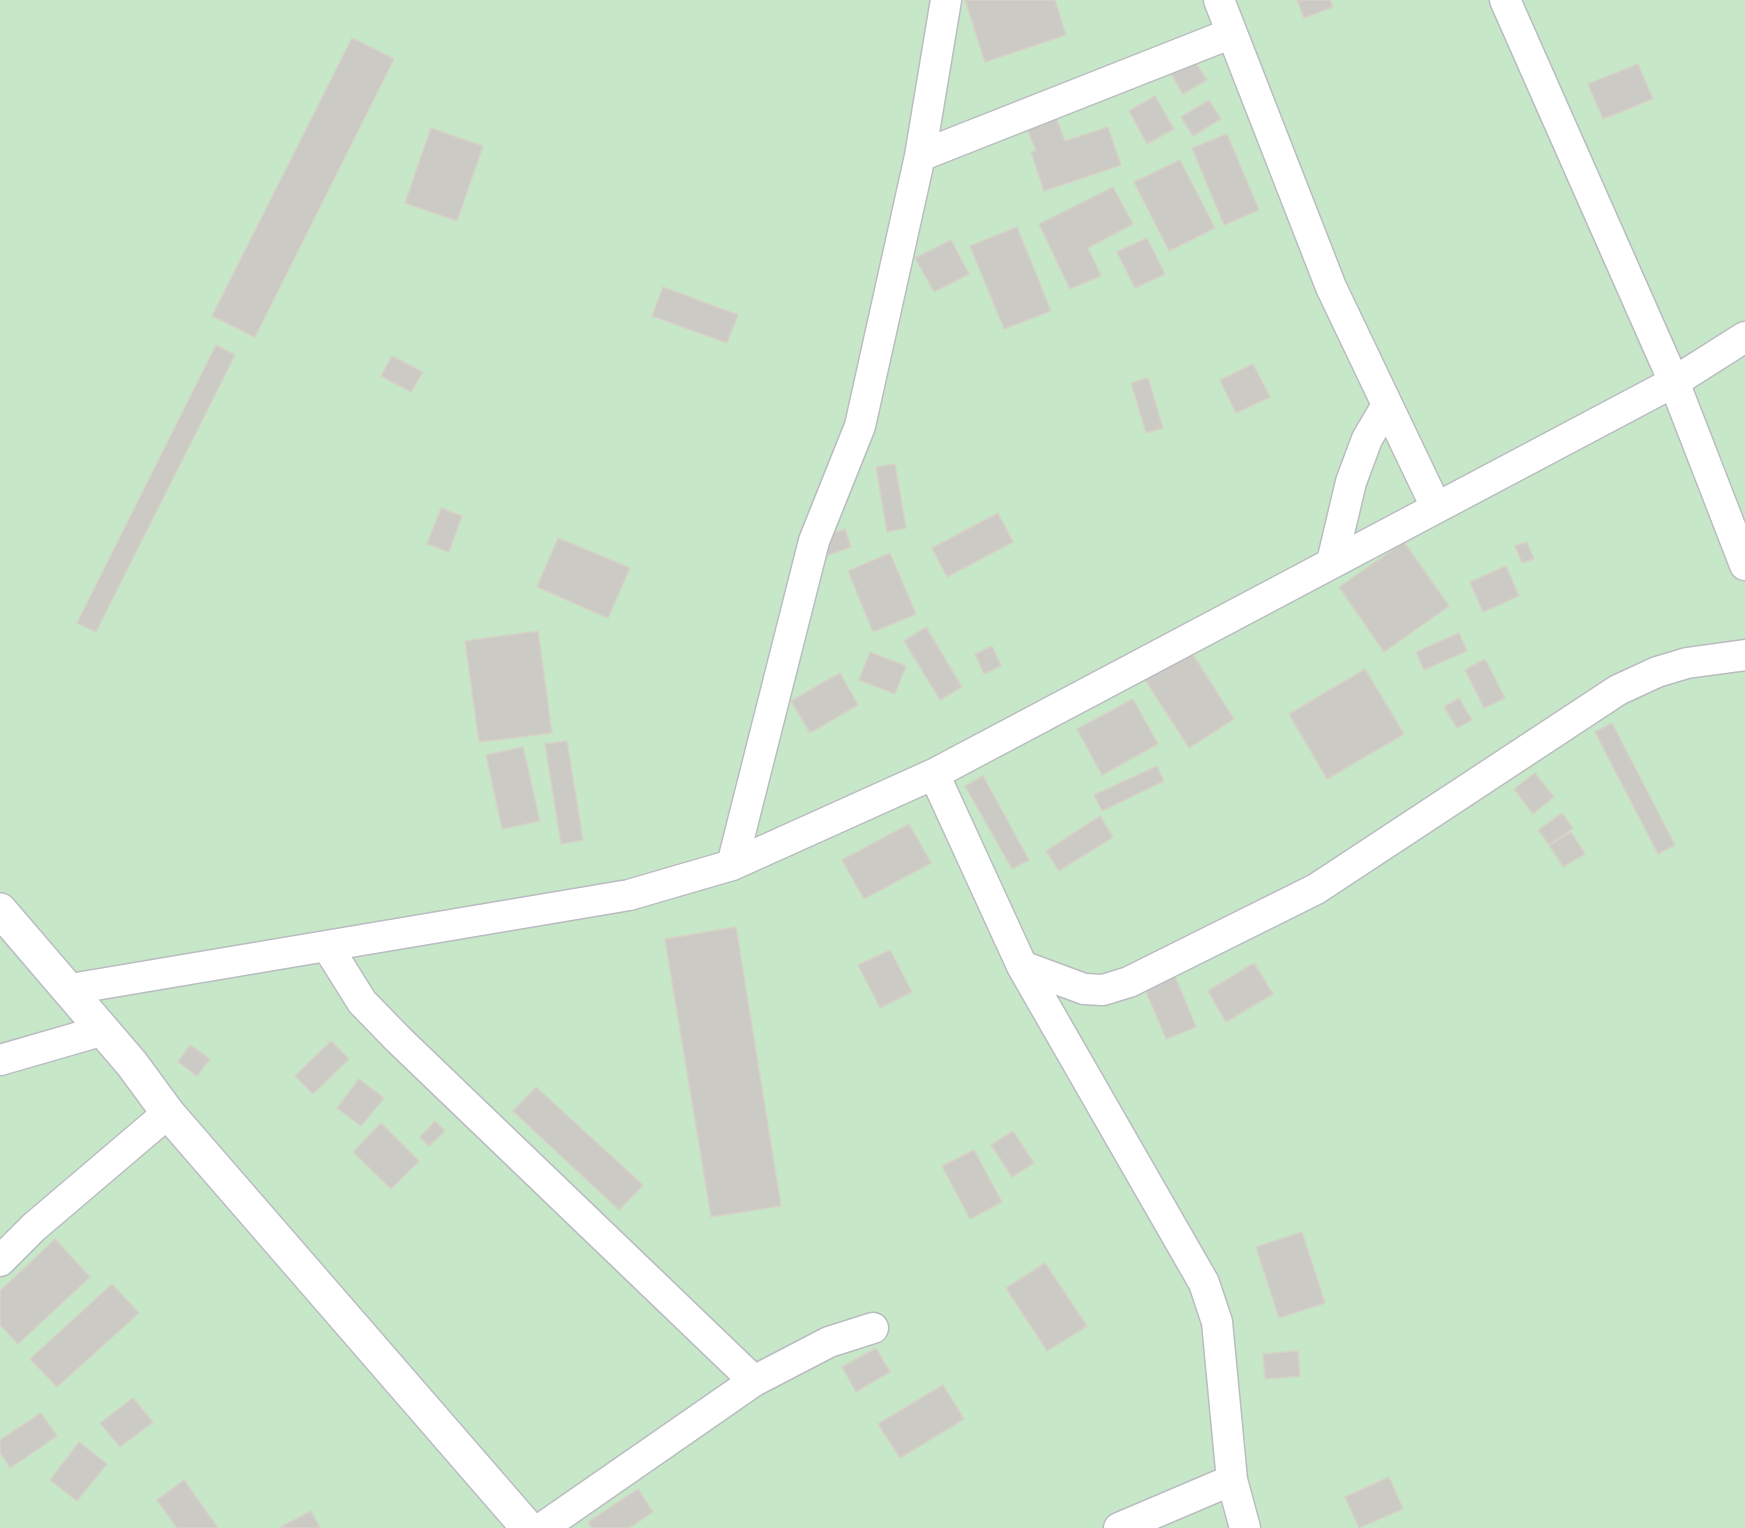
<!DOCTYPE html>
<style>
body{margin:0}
canvas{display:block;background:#f1f0e8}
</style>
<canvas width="1745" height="1528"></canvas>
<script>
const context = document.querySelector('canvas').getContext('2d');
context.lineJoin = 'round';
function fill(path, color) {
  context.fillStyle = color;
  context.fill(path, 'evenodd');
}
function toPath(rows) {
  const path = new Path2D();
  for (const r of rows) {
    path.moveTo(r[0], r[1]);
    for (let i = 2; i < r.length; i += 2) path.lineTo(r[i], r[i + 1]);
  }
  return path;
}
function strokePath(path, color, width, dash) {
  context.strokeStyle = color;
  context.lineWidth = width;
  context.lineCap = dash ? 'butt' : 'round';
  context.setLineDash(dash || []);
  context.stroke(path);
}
fill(toPath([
 [0,0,1745,0,1745,1528,0,1528]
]), '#c6e7c8');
const building = toPath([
 [965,0,1055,0,1066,35,985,62,965,0],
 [1297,0,1330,0,1333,7,1304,18,1297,0],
 [352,38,394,59,255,337,212,316,352,38],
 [1194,60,1207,80,1183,94,1171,74,1194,60],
 [1638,64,1653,99,1603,119,1588,84,1638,64],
 [1155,96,1174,129,1147,144,1129,111,1155,96],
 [1209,100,1221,119,1193,136,1181,117,1209,100],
 [1056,117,1065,141,1108,127,1121,165,1044,191,1031,152,1036,151,1027,129,1056,117],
 [431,128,483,146,457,221,405,203,431,128],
 [1227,134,1259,210,1224,225,1192,148,1227,134],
 [1180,160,1215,228,1169,251,1134,182,1180,160],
 [1113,187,1133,224,1088,248,1101,276,1070,289,1039,224,1113,187],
 [1017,227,1051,311,1004,329,970,246,1017,227],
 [1147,238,1165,274,1135,288,1117,252,1147,238],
 [951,240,969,274,934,292,915,258,951,240],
 [663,287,738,315,727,343,652,316,663,287],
 [216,345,235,355,96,632,77,623,216,345],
 [392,356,423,372,411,392,381,376,392,356],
 [1253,364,1270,397,1236,413,1220,380,1253,364],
 [1148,378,1163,428,1146,433,1131,383,1148,378],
 [895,464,906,528,887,532,876,467,895,464],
 [441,508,462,516,449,552,427,544,441,508],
 [998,513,1013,542,947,577,932,548,998,513],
 [845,529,851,547,823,557,816,540,845,529],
 [558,538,630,568,608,618,537,587,558,538],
 [1404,542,1449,606,1384,652,1339,587,1404,542],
 [1527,542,1534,559,1522,563,1515,546,1527,542],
 [890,553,916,614,873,632,848,571,890,553],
 [1506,566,1519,596,1483,612,1470,582,1506,566],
 [926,627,962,687,940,700,904,641,926,627],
 [538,631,552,733,479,742,465,641,538,631],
 [1459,633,1467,651,1424,670,1416,652,1459,633],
 [992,646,1001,666,984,674,975,654,992,646],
 [1190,650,1234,719,1189,748,1144,678,1190,650],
 [870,652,906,666,895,694,859,680,870,652],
 [1485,659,1505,698,1484,708,1465,670,1485,659],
 [1365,669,1404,734,1327,779,1289,714,1365,669],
 [840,673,858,705,810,733,791,701,840,673],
 [1459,698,1472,720,1457,728,1444,707,1459,698],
 [1133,699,1158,744,1102,775,1077,729,1133,699],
 [1612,723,1675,845,1658,854,1595,732,1612,723],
 [567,741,583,840,561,844,545,744,567,741],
 [523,747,540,821,502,829,486,755,523,747],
 [1157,766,1164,781,1102,811,1094,795,1157,766],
 [1535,773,1554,797,1533,814,1514,789,1535,773],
 [983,776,1029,860,1012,869,965,786,983,776],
 [1562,813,1573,828,1549,845,1538,830,1562,813],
 [1100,816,1113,837,1059,871,1046,851,1100,816],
 [909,824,931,863,864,899,842,860,909,824],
 [1571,832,1585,854,1563,867,1549,845,1571,832],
 [736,927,781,1206,711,1217,665,939,736,927],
 [890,950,912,992,880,1008,858,965,890,950],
 [1167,957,1196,1027,1166,1039,1137,970,1167,957],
 [1254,963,1273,994,1226,1022,1208,991,1254,963],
 [331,1041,349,1059,313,1094,295,1076,331,1041],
 [190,1045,210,1059,197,1076,178,1062,190,1045],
 [359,1079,384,1098,361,1126,337,1108,359,1079],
 [536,1087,643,1185,619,1210,513,1111,536,1087],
 [435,1121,445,1131,429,1146,420,1137,435,1121],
 [381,1123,419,1161,391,1189,353,1152,381,1123],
 [1013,1131,1034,1163,1012,1177,991,1145,1013,1131],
 [974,1150,1002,1202,970,1219,942,1166,974,1150],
 [1302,1232,1325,1303,1279,1318,1256,1247,1302,1232],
 [55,1239,90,1277,18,1344,0,1325,0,1291,55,1239],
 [1045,1263,1087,1326,1047,1351,1006,1288,1045,1263],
 [112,1284,139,1313,57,1387,30,1359,112,1284],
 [876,1348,890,1372,856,1392,842,1367,876,1348],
 [1298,1351,1300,1376,1265,1379,1263,1354,1298,1351],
 [943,1385,964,1419,900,1458,878,1424,943,1385],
 [133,1398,153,1422,120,1447,100,1423,133,1398],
 [41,1413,57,1436,10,1468,0,1452,0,1440,41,1413],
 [79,1442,107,1464,77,1501,50,1480,79,1442],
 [1389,1477,1403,1509,1359,1528,1345,1497,1389,1477],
 [184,1480,218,1528,177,1528,157,1500,184,1480],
 [638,1489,653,1512,629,1528,592,1528,588,1522,638,1489],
 [311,1511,320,1528,279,1528,311,1511]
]);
fill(building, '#cccac5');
strokePath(building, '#d6d2c6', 1.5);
const street = toPath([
 [1219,0,1331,287,1436,507],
 [1505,0,1674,382,1745,565],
 [920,156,1232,33],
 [1332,562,1351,482,1367,439,1387,405],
 [934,774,1022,966,1204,1283,1217,1322,1232,1480,1245,1528],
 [732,865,814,541,860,426,920,156,946,0],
 [327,946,362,1002,399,1040,754,1381],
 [1022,966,1084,989,1103,990,1129,982,1316,889,1618,690,1657,672,1687,663,1745,655],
 [71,989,629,895,732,865,934,774,1674,382,1745,337],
 [0,1060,104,1030],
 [0,1261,34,1227,168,1113],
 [542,1528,754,1381,829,1342,873,1328],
 [1119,1528,1232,1480]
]);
const secondary = toPath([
 [0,910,132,1064,168,1113,528,1528]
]);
strokePath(street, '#babcc1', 33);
strokePath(secondary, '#bbbdc3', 36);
strokePath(street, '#fff', 30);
strokePath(secondary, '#fff', 33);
</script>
